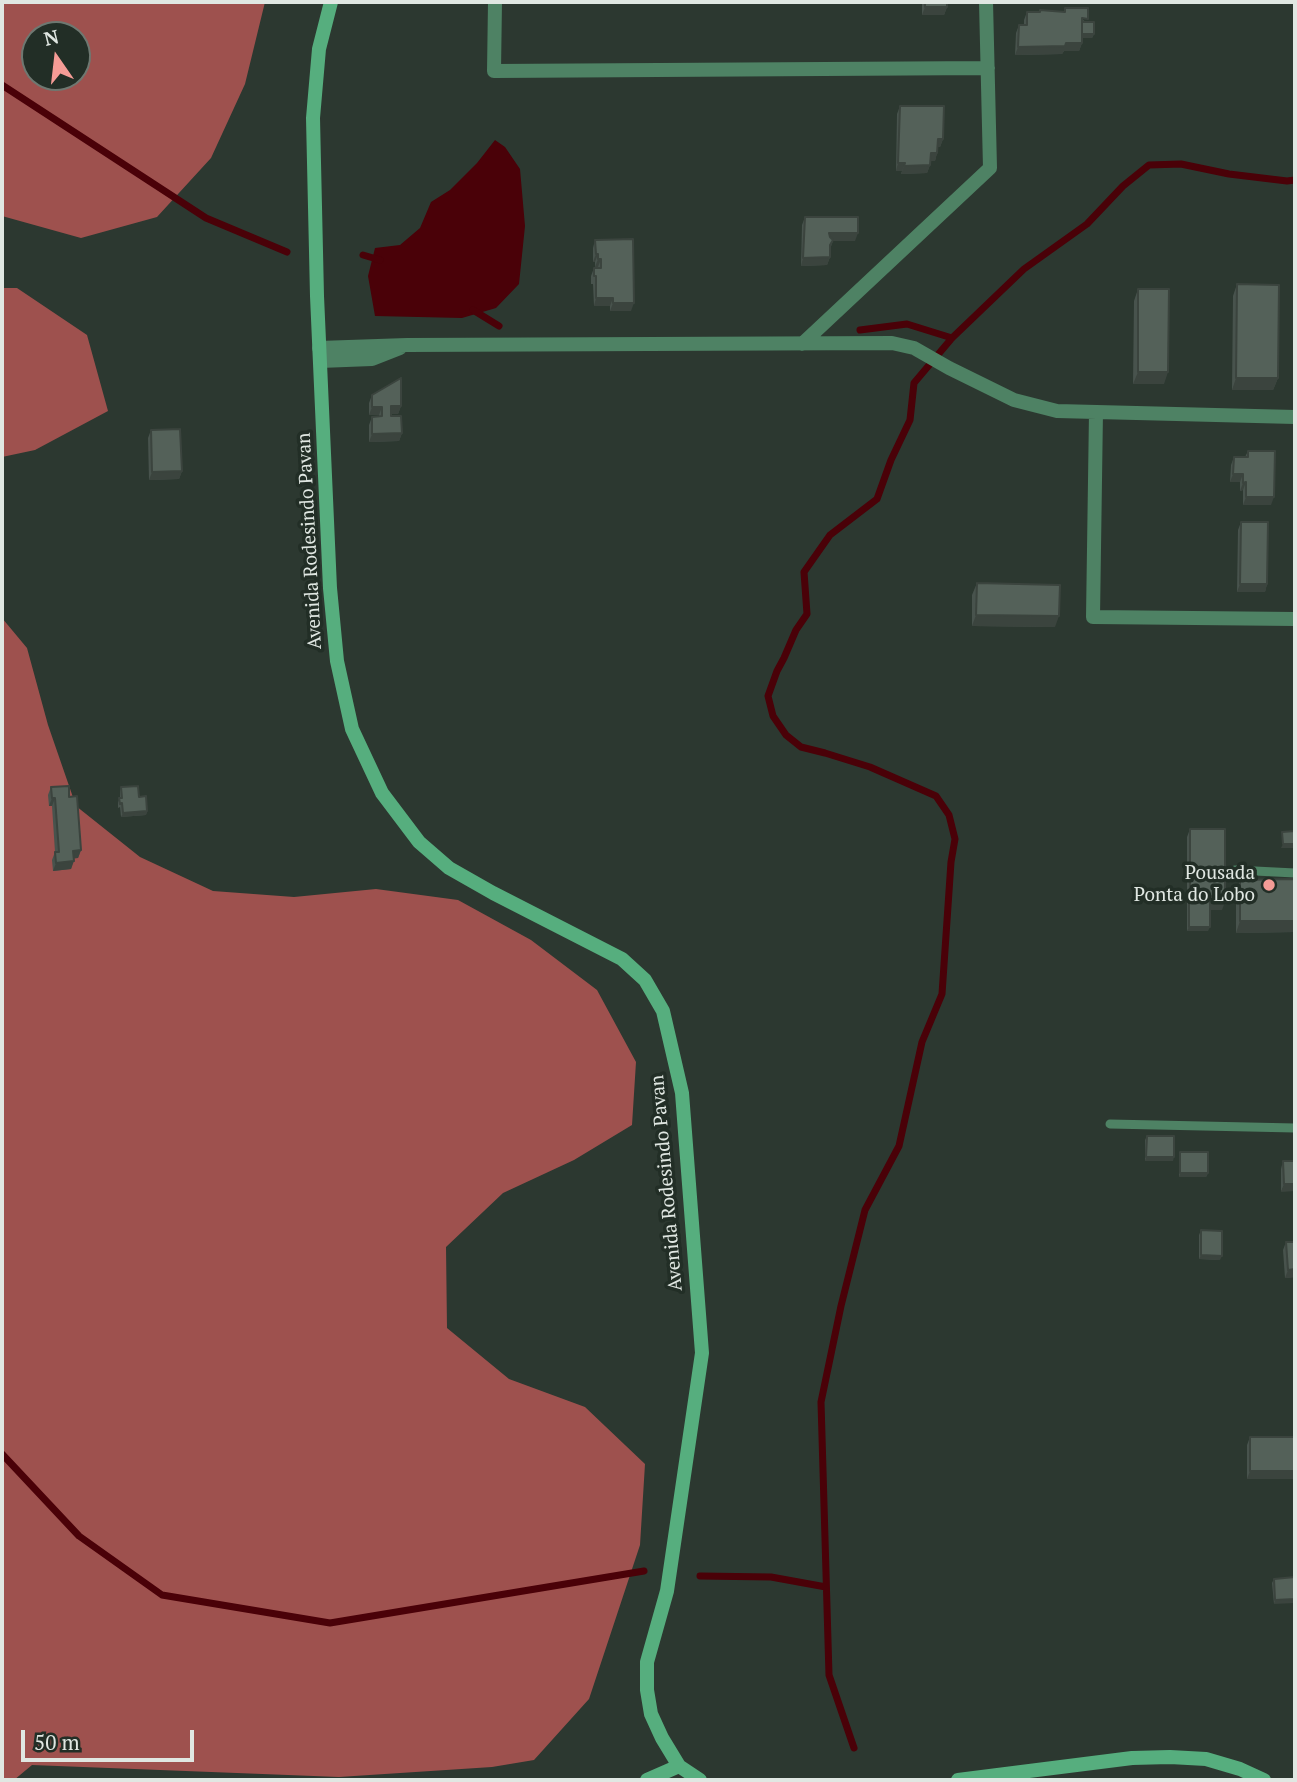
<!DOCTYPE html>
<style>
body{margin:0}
#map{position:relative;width:1297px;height:1782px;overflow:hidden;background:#2c3830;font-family:"PT Serif",serif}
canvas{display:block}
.frame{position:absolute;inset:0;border:4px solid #e0e7e2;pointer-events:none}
.north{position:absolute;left:21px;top:21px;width:70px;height:70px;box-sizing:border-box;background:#222e26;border:2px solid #6e7871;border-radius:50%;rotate:346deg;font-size:19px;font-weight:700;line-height:28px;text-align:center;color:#e0e7e2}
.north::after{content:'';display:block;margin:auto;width:24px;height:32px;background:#f59c96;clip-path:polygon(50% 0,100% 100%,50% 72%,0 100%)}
.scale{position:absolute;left:21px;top:1730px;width:173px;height:32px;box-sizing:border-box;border:4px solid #e0e7e2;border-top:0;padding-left:9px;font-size:21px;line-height:24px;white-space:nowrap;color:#e0e7e2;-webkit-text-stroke:5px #222e26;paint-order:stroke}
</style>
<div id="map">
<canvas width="1297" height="1782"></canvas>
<div class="frame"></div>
<div class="north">N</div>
<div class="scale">50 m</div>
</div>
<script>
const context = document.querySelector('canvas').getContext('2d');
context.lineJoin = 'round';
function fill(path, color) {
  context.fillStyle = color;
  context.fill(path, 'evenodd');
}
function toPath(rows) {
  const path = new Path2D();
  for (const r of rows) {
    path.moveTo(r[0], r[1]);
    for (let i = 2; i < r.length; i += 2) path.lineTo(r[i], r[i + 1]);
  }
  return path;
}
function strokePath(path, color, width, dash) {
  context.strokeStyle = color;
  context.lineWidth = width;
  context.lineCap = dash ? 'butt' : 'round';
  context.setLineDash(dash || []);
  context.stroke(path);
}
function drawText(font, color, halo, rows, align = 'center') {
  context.font = font + ' "PT Serif",serif';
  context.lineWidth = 7;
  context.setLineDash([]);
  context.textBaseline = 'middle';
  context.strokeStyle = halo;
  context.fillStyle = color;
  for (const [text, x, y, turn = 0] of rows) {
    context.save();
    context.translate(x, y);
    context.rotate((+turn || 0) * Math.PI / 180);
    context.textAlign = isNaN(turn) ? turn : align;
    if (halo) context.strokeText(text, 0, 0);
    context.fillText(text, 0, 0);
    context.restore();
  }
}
fill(toPath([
 [2,2,265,2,245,84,211,158,157,217,81,238,2,216],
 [35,35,77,35,77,77,35,77],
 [2,288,17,288,87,335,108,411,35,450,2,457],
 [2,618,27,648,48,725,76,806,140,857,213,891,294,897,376,889,458,900,531,940,597,990,636,1062,632,1125,574,1160,503,1193,446,1247,447,1328,509,1379,585,1407,645,1464,640,1545,589,1699,534,1760,492,1767,339,1777,32,1765,14,1780,2,1780]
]), '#9e514e');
fill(toPath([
 [495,140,505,147,520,169,525,226,519,284,496,308,462,318,375,316,368,276,375,248,400,245,420,228,431,202,450,190,477,163]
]), '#4a0108');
strokePath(toPath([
 [2,85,206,218,287,252],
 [363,255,380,260],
 [473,310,499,326],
 [860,330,907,324,952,338],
 [2,1454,79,1536,162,1595,330,1623,644,1571],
 [700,1576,771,1577,826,1587],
 [854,1748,829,1675,821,1402,841,1306,865,1210,899,1146,922,1042,942,994,951,862,955,839,949,815,936,796,870,767,825,753,801,747,786,735,773,716,768,696,777,671,784,658,796,630,807,614,804,572,830,535,877,499,891,460,910,420,914,383,952,338,1024,269,1087,224,1123,186,1149,165,1181,164,1229,174,1287,181,1295,180]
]), '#4a0108', 7);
strokePath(toPath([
 [1235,870,1295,873],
 [1110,1124,1295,1128]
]), '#4e8264', 9);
strokePath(toPath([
 [495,2,494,71,988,68],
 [802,344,990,168,986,2],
 [319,348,407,345,892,343,914,348,949,368,1014,400,1057,411,1295,417],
 [320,361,372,359,400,348],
 [1096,412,1093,617,1295,619]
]), '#4e8264', 14);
strokePath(toPath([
 [331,2,319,49,313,118,317,296,330,588,337,661,352,729,382,793,419,842,449,868,493,893,622,959,645,980,663,1011,682,1093,702,1353,667,1591,647,1662,647,1690,651,1714,662,1738,679,1766,700,1780],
 [647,1780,679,1766],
 [958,1780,1132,1758,1170,1757,1206,1759,1240,1769,1264,1780]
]), '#56ae7e', 14);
fill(toPath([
 [922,2,947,2,947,7,944,15,922,15],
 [1065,8,1086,22,1094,34,1092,38,1082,38,1082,43,1079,51,1064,51,1062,54,1015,55,1016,33,1019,25,1024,25,1024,20,1027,12,1064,12],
 [900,106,943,139,940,147,938,147,937,153,935,161,930,161,930,165,927,173,901,174,902,171,896,171,897,114],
 [805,217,855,241,833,241,830,249,830,257,827,265,801,266,802,225],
 [595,240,631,311,610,311,610,306,594,306,593,284,591,284,591,276,594,268,598,268,598,267,595,267,595,262,593,262,593,248],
 [1237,284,1278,378,1273,390,1232,390,1233,296],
 [1138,289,1164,384,1133,384,1134,301],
 [372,395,401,406,398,414,391,414,391,416,402,433,399,441,369,442,369,425,372,417,379,416,379,415,369,415,369,403],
 [151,430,182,471,179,479,149,480,148,438],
 [1248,451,1271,505,1243,505,1243,490,1240,491,1240,482,1230,482,1231,465,1234,457,1245,457],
 [1241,522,1267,584,1265,592,1237,592,1238,530],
 [977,583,1055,627,972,626,972,595],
 [51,787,69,797,81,850,78,858,74,858,71,869,53,871,52,860,55,852,52,806,49,806,48,795],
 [121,787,139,797,147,811,146,815,121,817,120,807,118,808,118,802,120,798,120,791],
 [1190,829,1222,910,1210,910,1208,931,1187,931,1187,837],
 [1295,879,1295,932,1236,933,1236,892,1240,880],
 [1147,1136,1173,1161,1145,1161,1145,1140],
 [1180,1152,1208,1173,1206,1177,1179,1177,1179,1156],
 [1283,1161,1295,1161,1281,1192,1281,1169],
 [1201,1230,1220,1260,1199,1259,1199,1235],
 [1286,1242,1295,1242,1295,1277,1285,1278,1283,1250],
 [1250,1437,1295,1437,1295,1479,1247,1479,1247,1445],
 [1295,1577,1274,1604,1272,1583,1274,1579]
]), '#48534d');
fill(toPath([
 [925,7,947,7,944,15,922,15],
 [1081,34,1094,34,1092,38,1080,38],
 [1066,43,1082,43,1079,51,1064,51,1062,54,1015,55,1018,47],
 [938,139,943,139,940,147,935,147],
 [931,153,937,153,935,161,928,161],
 [898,163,905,163,902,171,896,171],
 [930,165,927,173,901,174,904,166],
 [829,233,858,233,855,241,833,241,830,248,827,253,826,241],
 [596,254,598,254,595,262,593,262],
 [830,257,827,265,801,266,803,258],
 [598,259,601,259,598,267,595,267],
 [596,298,613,298,610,306,594,306],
 [613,303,634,303,631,311,610,311],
 [1138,372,1168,372,1164,384,1133,384],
 [1236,378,1278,378,1273,390,1232,390],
 [391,406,401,406,398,414,388,414],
 [372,407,382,407,379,415,369,415],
 [402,433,399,441,369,442,372,434],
 [182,471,179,479,149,480,152,472],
 [1233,474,1243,474,1240,482,1230,482],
 [1246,482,1243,490,1240,491,1243,483],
 [1246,497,1274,497,1271,505,1243,505],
 [1240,584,1267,584,1265,592,1237,592],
 [976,615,1059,616,1055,627,972,626],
 [52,798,55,798,52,806,49,806],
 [147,811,146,815,121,817,123,813],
 [1283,844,1295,844,1295,848,1281,848],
 [81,850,78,858,71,859,73,851],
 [74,861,71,869,53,871,56,863],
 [1190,896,1211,896,1208,904,1189,900],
 [1211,902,1225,902,1222,910,1208,910],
 [1240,921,1295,921,1295,932,1236,933],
 [1189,927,1210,927,1208,931,1187,931],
 [1146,1157,1174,1157,1173,1161,1145,1161],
 [1180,1173,1208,1173,1206,1177,1179,1177],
 [1284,1184,1295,1184,1295,1191,1281,1192],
 [1201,1255,1222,1256,1220,1260,1199,1259],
 [1295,1269,1295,1277,1285,1278,1288,1270],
 [1250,1471,1295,1471,1295,1479,1247,1479],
 [1295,1599,1295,1603,1274,1604,1275,1600]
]), '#3b443e');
const building = toPath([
 [925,2,947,2,947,7,925,7,925,2],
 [1065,8,1088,8,1088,19,1082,18,1082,43,1066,43,1065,46,1018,47,1019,25,1027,25,1027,12,1040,12,1040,10,1065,12,1065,8],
 [1082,22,1094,22,1094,34,1082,34,1082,22],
 [900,106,944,106,943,139,938,139,937,153,931,153,930,165,904,166,905,163,898,163,900,106],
 [805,217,858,217,858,233,829,233,830,237,833,240,830,245,830,257,803,258,805,217],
 [633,239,634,303,613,303,613,298,596,298,596,276,594,276,594,268,601,268,601,259,598,259,598,254,596,254,595,240,633,239],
 [1237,284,1279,285,1278,378,1236,378,1237,284],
 [1138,289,1169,289,1168,372,1138,372,1138,289],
 [401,378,401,406,391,406,391,416,401,416,402,433,372,434,372,417,382,416,382,407,372,407,372,395,401,378],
 [180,429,182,471,152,472,151,430,180,429],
 [1248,451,1275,451,1274,497,1246,497,1246,482,1243,483,1243,474,1233,474,1234,457,1248,457,1248,451],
 [1241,522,1268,522,1267,584,1240,584,1241,522],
 [977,583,1060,585,1059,616,976,615,977,583],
 [69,786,69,797,77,796,81,850,73,851,74,861,56,863,55,852,59,852,55,798,52,798,51,787,69,786],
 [138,786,139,797,146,796,147,811,123,813,122,803,120,804,119,798,122,798,121,787,138,786],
 [1190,829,1225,829,1225,902,1211,902,1211,896,1190,896,1190,829],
 [1295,831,1295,844,1283,844,1282,832,1295,831],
 [1295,879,1295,921,1240,921,1240,880,1295,879],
 [1189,900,1210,900,1210,927,1189,927,1189,900],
 [1147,1136,1174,1136,1174,1157,1146,1157,1147,1136],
 [1180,1152,1208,1152,1208,1173,1180,1173,1180,1152],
 [1283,1161,1295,1161,1295,1184,1284,1184,1283,1161],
 [1201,1230,1222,1231,1222,1256,1201,1255,1201,1230],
 [1286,1242,1295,1242,1295,1269,1288,1270,1286,1242],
 [1250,1437,1295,1437,1295,1471,1250,1471,1250,1437],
 [1295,1577,1295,1599,1275,1600,1274,1579,1295,1577]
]);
fill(building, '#546159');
strokePath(building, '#3b443e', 2);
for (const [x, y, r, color] of [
 [1269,885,7,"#f59c96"]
]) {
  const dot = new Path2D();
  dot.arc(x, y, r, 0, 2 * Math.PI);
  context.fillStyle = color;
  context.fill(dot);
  strokePath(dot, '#222e26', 2.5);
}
drawText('19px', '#e0e7e2', '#222e26', [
 ["Avenida Rodesindo Pavan",310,541,-93],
 ["Avenida Rodesindo Pavan",667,1183,-95]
]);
drawText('19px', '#e0e7e2', '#222e26', [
 ["Pousada",1255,874],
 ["Ponta do Lobo",1255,896]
], 'right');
</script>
